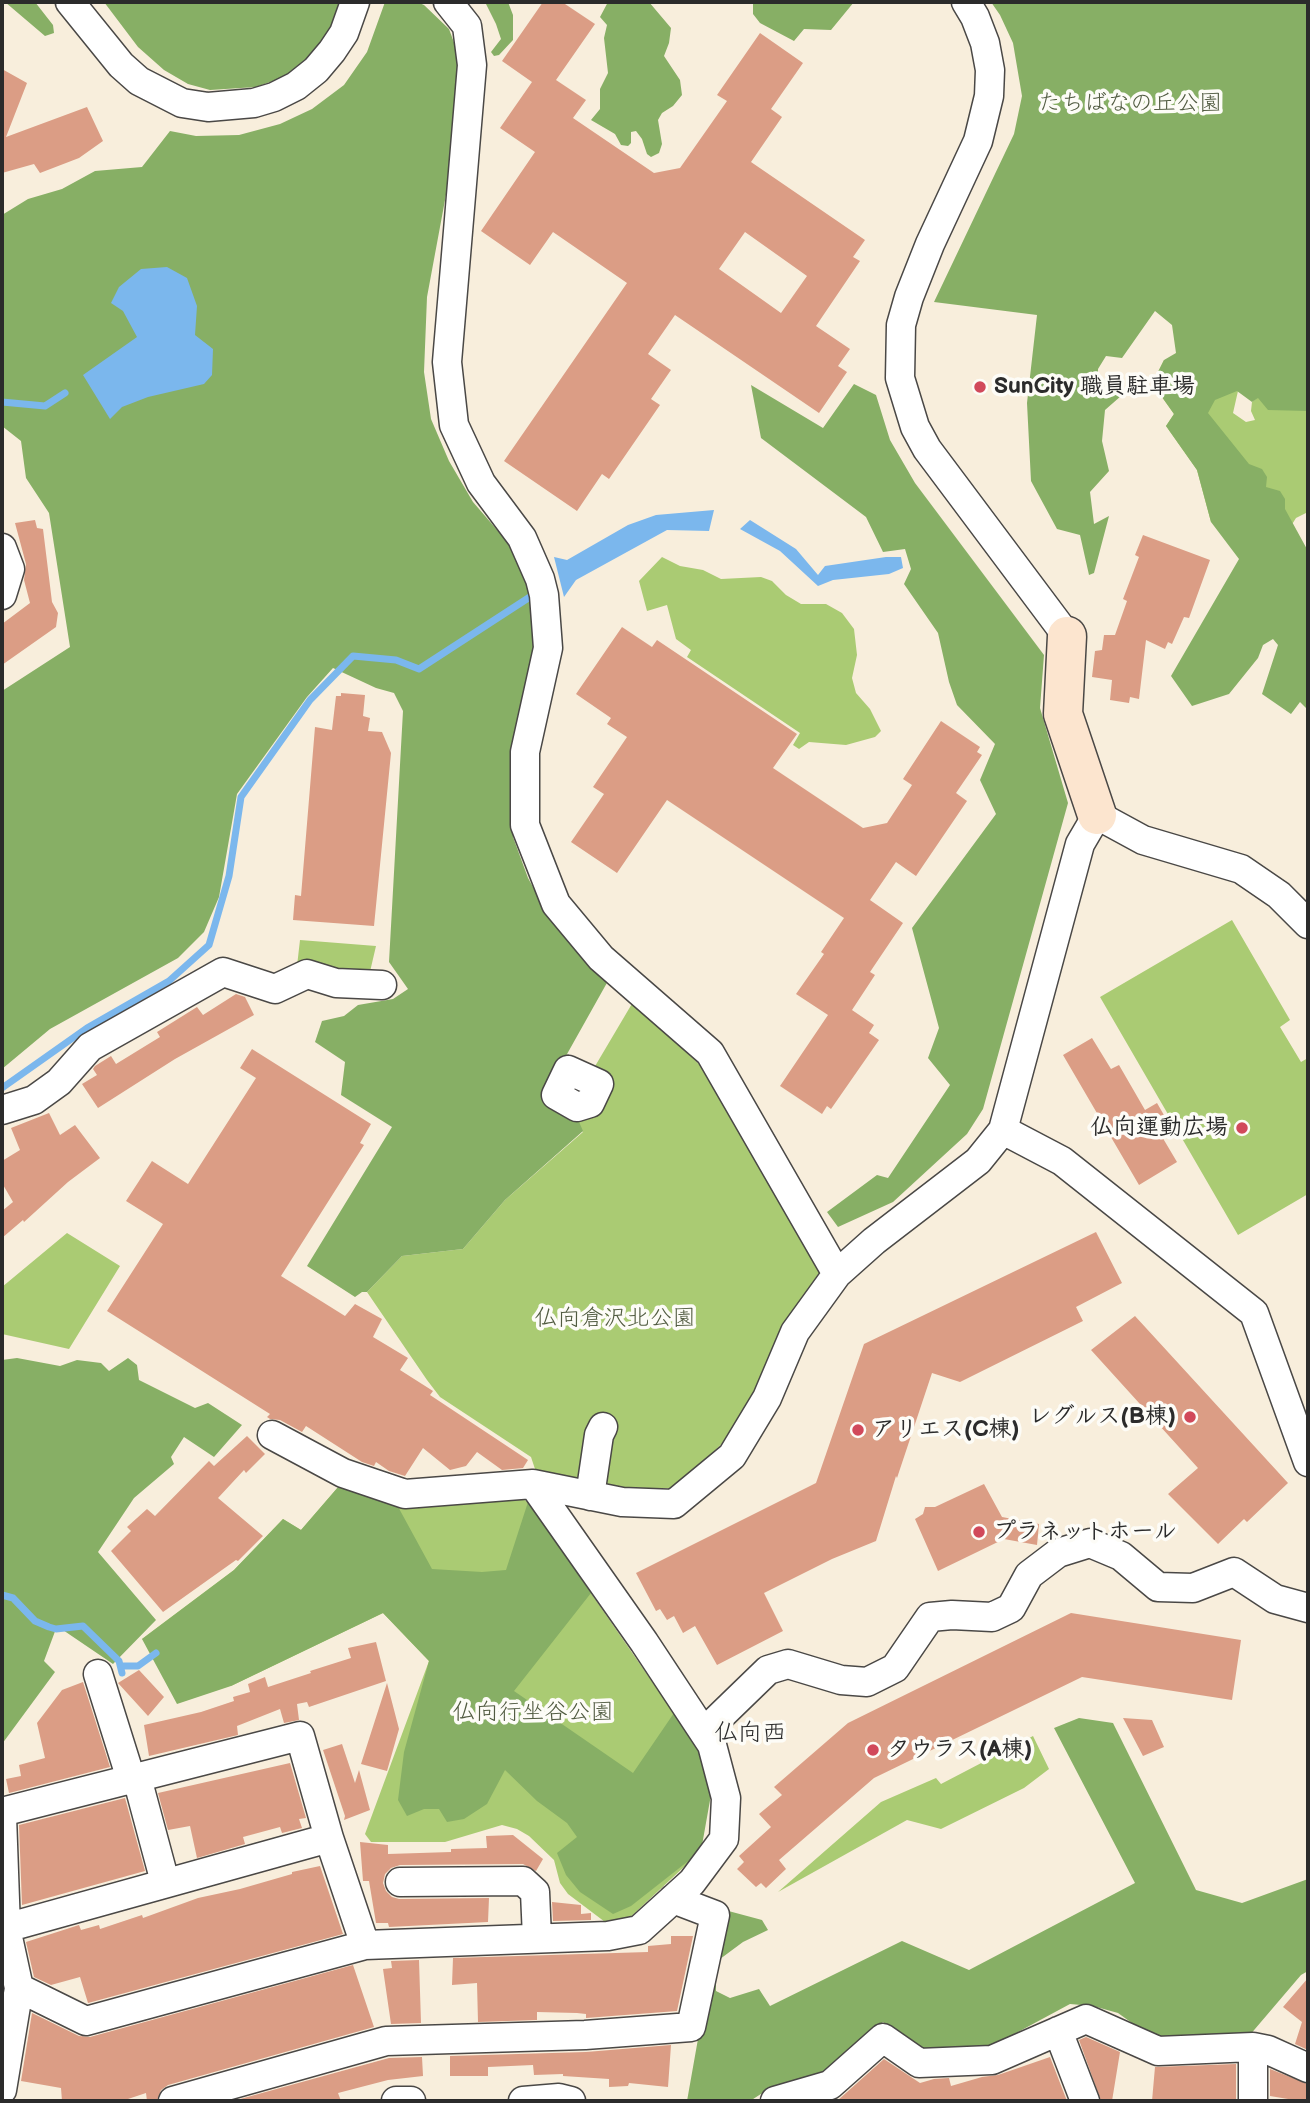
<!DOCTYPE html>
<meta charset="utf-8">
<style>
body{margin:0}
#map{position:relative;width:1310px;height:2103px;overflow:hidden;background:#f8eedc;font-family:"Balsamiq Sans",sans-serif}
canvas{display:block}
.frame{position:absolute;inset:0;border:4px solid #2b2b2b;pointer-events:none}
</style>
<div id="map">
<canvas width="1310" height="2103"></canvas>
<div class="frame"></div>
</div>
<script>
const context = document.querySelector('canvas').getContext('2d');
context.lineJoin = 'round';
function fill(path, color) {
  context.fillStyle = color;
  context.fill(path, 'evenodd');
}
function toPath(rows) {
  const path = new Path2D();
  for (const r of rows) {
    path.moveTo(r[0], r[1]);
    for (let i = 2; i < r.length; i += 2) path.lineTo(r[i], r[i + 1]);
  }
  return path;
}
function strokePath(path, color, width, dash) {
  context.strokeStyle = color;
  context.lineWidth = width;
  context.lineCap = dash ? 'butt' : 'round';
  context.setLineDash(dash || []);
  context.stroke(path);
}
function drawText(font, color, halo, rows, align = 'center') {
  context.font = font + ' "Balsamiq Sans","Klee One",sans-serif';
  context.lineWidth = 7;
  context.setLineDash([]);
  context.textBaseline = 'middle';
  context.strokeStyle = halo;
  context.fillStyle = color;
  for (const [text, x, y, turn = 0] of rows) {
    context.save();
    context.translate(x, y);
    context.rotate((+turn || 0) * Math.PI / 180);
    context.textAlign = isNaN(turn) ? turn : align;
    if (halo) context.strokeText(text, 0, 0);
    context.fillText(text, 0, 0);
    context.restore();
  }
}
fill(toPath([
 [1164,360,1238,391,1233,413,1246,422,1255,420,1251,411,1252,402,1258,397,1275,408,1308,402,1308,512,1296,518,1284,537,1211,522,1197,470,1166,426,1174,414,1157,390,1155,378],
 [662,557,680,566,703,570,721,579,761,577,772,581,786,595,801,604,826,604,842,613,854,629,857,655,852,678,856,693,870,709,881,731,875,737,846,745,809,742,799,749,793,745,800,733,687,657,691,650,676,639,667,605,647,611,639,581],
 [1232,920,1290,1020,1280,1027,1301,1062,1308,1058,1308,1194,1238,1235,1100,997],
 [300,940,376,946,369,976,297,966],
 [633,1002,702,1067,814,1248,826,1274,742,1424,700,1465,673,1488,628,1490,537,1475,531,1457,440,1397,427,1380,367,1292,402,1256,463,1249,505,1200,583,1132,549,1100,591,1073],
 [67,1233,120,1266,69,1349,2,1334,2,1287],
 [339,1486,505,1489,528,1502,700,1751,701,1851,624,1923,609,1925,568,1894,560,1883,554,1860,529,1836,517,1829,502,1825,445,1842,371,1842,365,1834,429,1661,383,1613,231,1686,142,1639,234,1570,283,1519,301,1530],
 [1033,1736,1049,1769,1024,1788,941,1829,907,1820,778,1892,881,1802,936,1778,941,1784]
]), '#aacb73');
fill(toPath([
 [5,2,35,2,53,25,54,33,45,36],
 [104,2,343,2,330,32,316,51,284,77,256,87,210,90,188,84,164,70,138,47],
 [385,2,417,2,424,5,449,29,459,56,458,130,427,297,424,372,431,419,449,461,473,502,510,545,529,578,537,642,512,786,513,837,528,878,545,909,608,981,562,1063,576,1115,583,1131,505,1200,463,1249,402,1256,367,1292,362,1292,355,1297,307,1266,392,1127,341,1095,345,1062,315,1042,322,1021,344,1016,358,1005,393,999,408,989,389,962,403,711,394,693,376,688,333,668,307,697,237,794,219,897,204,932,178,958,50,1029,2,1069,2,691,70,647,49,513,26,478,21,441,2,426,2,215,28,199,62,189,95,171,142,167,170,131,196,136,239,135,280,124,312,109,344,85,367,52],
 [485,2,508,2,513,15,513,40,499,55,494,56,491,52,501,39,496,24],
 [608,2,649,2,671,28,669,43,664,56,680,80,682,95,673,106,662,113,658,120,662,144,659,153,651,157,647,154,642,139,636,131,631,132,631,143,628,146,621,145,615,134,591,120,600,109,600,89,608,73,604,38,607,25,600,17],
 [753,2,854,2,831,30,804,29,794,41,760,23,753,14],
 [991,2,1308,2,1308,411,1268,410,1258,398,1252,402,1237,391,1215,400,1208,413,1249,464,1262,469,1267,477,1266,487,1280,491,1285,499,1285,509,1308,551,1308,710,1300,702,1291,714,1262,694,1278,645,1273,639,1263,645,1258,658,1229,694,1192,706,1171,676,1239,559,1211,522,1197,470,1166,426,1174,414,1157,390,1155,378,1164,360,1176,353,1172,325,1155,311,1122,358,1106,356,1098,369,1098,386,1113,390,1121,396,1105,410,1102,441,1109,471,1090,492,1094,524,1109,516,1094,573,1089,575,1080,535,1057,529,1031,481,1027,403,1037,315,934,302,1014,134,1022,96,1013,43,1000,15],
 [854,384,876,395,890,440,915,483,1044,655,1040,708,1068,803,983,1109,967,1134,893,1202,838,1227,827,1212,877,1175,888,1178,950,1085,928,1058,939,1028,912,928,996,814,980,780,995,744,957,705,949,682,938,633,904,584,911,569,905,549,883,552,866,517,761,438,751,385,823,428],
 [17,1358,60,1366,77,1360,101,1363,109,1371,128,1358,137,1365,139,1380,195,1408,208,1403,242,1425,214,1457,184,1437,171,1457,174,1464,134,1498,98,1552,156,1620,113,1664,57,1626,44,1661,55,1672,2,1744,2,1360],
 [339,1486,396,1503,432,1569,482,1572,506,1570,528,1502,591,1593,514,1691,633,1773,674,1713,700,1751,712,1789,701,1851,631,1906,613,1914,580,1892,566,1875,557,1853,577,1837,567,1823,537,1801,505,1770,487,1804,464,1819,447,1822,439,1809,424,1809,407,1816,398,1800,404,1752,429,1661,383,1613,231,1686,177,1704,142,1639,234,1570,283,1519,301,1530],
 [1079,1718,1113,1723,1196,1890,1242,1903,1308,1879,1308,1971,1301,1975,1249,2036,1165,2039,1150,2036,1118,2013,1093,2006,1070,2004,992,2046,923,2056,883,2022,824,2076,764,2092,750,2101,687,2101,721,1909,762,1920,768,1930,743,1942,716,1962,716,1991,730,1998,759,1989,770,2006,902,1941,969,1970,1135,1883,1054,1728]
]), '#87af65');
fill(toPath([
 [167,267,187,278,197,306,195,335,213,349,212,375,204,384,148,397,122,407,110,419,83,375,137,337,123,311,111,303,119,287,141,269],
 [714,510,709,531,667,530,576,580,564,597,554,557,567,560,628,525,656,515],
 [750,520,796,549,818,575,825,566,886,557,901,557,903,568,889,574,833,580,818,586,780,551,740,529]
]), '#7bb7ed');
strokePath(toPath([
 [2,402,45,406,65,393],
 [2,1088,87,1028,169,981,209,945,229,876,241,797,310,700,353,656,396,660,419,669,536,593],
 [2,1595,13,1598,35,1621,49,1627,56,1629,83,1626,119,1661,122,1673],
 [121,1666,138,1666,156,1653]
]), '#7bb7ed', 7);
fill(toPath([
 [543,2,562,2,595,24,556,80,586,100,573,118,654,173,680,168,727,101,717,95,760,33,803,63,771,109,782,117,751,162,865,240,853,257,860,261,816,326,850,349,838,366,847,372,819,413,675,315,648,354,671,370,651,399,660,405,609,479,602,474,577,511,504,461,627,283,553,232,530,265,481,231,535,152,500,128,532,82,502,61],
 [745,232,807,276,781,313,719,269],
 [2,69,27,83,6,137,87,107,103,141,79,158,40,173,34,164,2,173],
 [35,520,37,528,43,529,52,602,58,613,56,627,2,665,2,624,30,603,24,580,26,564,15,523],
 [1143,535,1210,560,1189,618,1184,617,1172,644,1168,642,1165,649,1146,640,1139,699,1130,697,1129,703,1110,700,1112,680,1092,677,1095,651,1102,650,1104,635,1115,635,1127,601,1123,599,1139,557,1135,555],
 [622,627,652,647,657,640,797,734,773,768,863,828,887,823,912,785,903,779,941,721,980,747,977,752,982,755,956,793,967,801,916,876,896,862,870,900,903,923,870,972,875,975,852,1010,874,1025,869,1033,879,1040,831,1109,827,1106,822,1114,780,1086,828,1015,796,994,824,954,821,952,844,918,667,800,617,873,571,842,604,794,593,787,627,737,607,724,611,718,576,694],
 [341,693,365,695,363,716,370,718,368,731,382,732,391,753,374,926,293,920,295,895,301,896,315,727,332,730,336,696,341,696],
 [236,994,245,997,254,1015,175,1059,98,1108,82,1084,97,1075,93,1069,95,1066,111,1056,116,1064,160,1037,157,1032,197,1007,203,1015],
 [1092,1038,1111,1069,1119,1065,1145,1110,1157,1103,1172,1129,1161,1135,1177,1162,1139,1185,1063,1055],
 [252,1049,371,1124,360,1143,364,1145,281,1276,345,1316,355,1304,382,1319,373,1337,408,1358,400,1370,433,1391,430,1395,528,1460,523,1468,502,1470,477,1452,466,1466,450,1470,423,1448,405,1476,389,1471,376,1462,374,1466,362,1462,306,1426,302,1432,280,1420,270,1419,267,1417,270,1414,107,1311,163,1224,126,1201,152,1161,188,1184,256,1078,240,1068],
 [49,1113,60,1135,75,1125,100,1158,68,1182,24,1222,23,1220,2,1238,2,1211,13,1202,2,1183,2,1161,20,1150,11,1128],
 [1096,1232,1122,1283,1076,1307,1083,1321,960,1382,932,1373,897,1478,896,1476,876,1541,832,1559,764,1593,783,1631,717,1665,695,1626,683,1633,674,1616,667,1620,660,1609,656,1611,636,1573,816,1483,864,1344],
 [1135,1316,1288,1483,1247,1522,1244,1519,1218,1544,1168,1494,1198,1468,1091,1350],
 [247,1436,265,1454,246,1473,244,1470,218,1498,263,1536,238,1561,236,1560,163,1612,111,1551,131,1531,127,1527,147,1509,155,1516,209,1461,214,1466],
 [984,1484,1002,1517,1039,1524,1037,1545,1004,1539,938,1571,915,1519,923,1514,925,1507,935,1507],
 [1071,1613,1241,1640,1232,1700,1082,1677,874,1778,779,1860,786,1869,766,1888,761,1883,756,1887,737,1869,744,1862,739,1856,771,1827,759,1814,782,1795,774,1787,848,1723],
 [376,1642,386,1681,309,1707,307,1702,297,1704,299,1720,284,1723,280,1709,237,1726,238,1735,149,1756,144,1725,201,1712,234,1701,233,1697,250,1692,248,1684,265,1677,268,1687,311,1673,310,1671,351,1658,348,1648],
 [139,1670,164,1697,148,1716,118,1683],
 [83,1682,110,1767,9,1793,6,1779,21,1776,19,1765,45,1758,37,1723,62,1690],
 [387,1683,399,1729,387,1771,361,1764],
 [1123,1718,1152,1720,1164,1747,1143,1756],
 [342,1744,355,1783,359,1770,370,1810,344,1820,345,1816,323,1750],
 [290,1763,306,1818,299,1819,302,1828,282,1833,280,1827,243,1837,245,1844,197,1858,190,1826,168,1830,158,1793],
 [125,1798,145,1871,22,1905,19,1825],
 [513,1835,543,1859,536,1871,523,1864,400,1865,391,1868,385,1874,383,1883,386,1891,392,1897,399,1899,489,1898,488,1922,389,1927,388,1923,376,1923,369,1881,363,1881,360,1842,388,1845,388,1854,451,1852,451,1849,487,1848,486,1836],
 [320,1866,343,1934,88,2003,80,1977,51,1985,34,1977,26,1942,79,1925,81,1930,99,1925,100,1929,142,1915,143,1918,198,1898,240,1889,292,1874,292,1872],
 [552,1902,581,1905,581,1914,591,1913,591,1920,553,1921],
 [671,1936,693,1936,677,2011,586,2018,586,2014,577,2013,537,2012,537,2020,478,2022,477,1983,452,1985,453,1958,648,1952,648,1946,671,1944],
 [419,1960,421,2023,391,2024,383,1969,392,1968,391,1961],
 [353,1965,374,2027,168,2085,161,2090,157,2101,147,2101,146,2093,122,2101,62,2101,61,2088,21,2081,32,2013,79,2036,90,2037],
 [1308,1978,1308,2050,1295,2044,1302,2022,1283,2007],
 [1086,2037,1120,2052,1112,2101,1101,2101,1079,2040],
 [671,2045,668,2087,629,2083,628,2086,609,2087,609,2079,563,2076,563,2074,534,2075,533,2065,488,2067,488,2076,450,2076,450,2056,586,2052],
 [422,2057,423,2076,388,2080,338,2093,341,2101,233,2101,389,2058],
 [1050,2057,1067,2101,837,2101,884,2059,920,2083,934,2079,949,2078,951,2086,982,2077,998,2075],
 [1236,2064,1236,2101,1152,2101,1155,2067],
 [1270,2069,1308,2084,1308,2101,1288,2101,1288,2099,1270,2096]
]), '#db9d85');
const street = toPath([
 [70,2,121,65,139,81,182,103,208,107,254,103,274,97,296,86,316,70,332,51,344,33,355,2],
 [448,2,467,26,472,65,447,362,454,425,481,483,522,538,540,579,544,595,548,648,525,752,525,825,556,904,601,958,710,1053,837,1274],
 [966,2,975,17,985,43,990,70,989,96,978,141,930,244,909,297,901,325,900,378,915,427,927,449,1067,636],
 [2,548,10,569,2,595],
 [568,1070,599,1084,590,1103,577,1107,556,1095,568,1070],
 [2,1110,34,1100,59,1082,90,1047,223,972,275,989,307,974,336,983,382,985],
 [1003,1130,1062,1161,1254,1313,1308,1462],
 [272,1435,343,1473,405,1494,533,1484,622,1502,674,1504,732,1456,767,1398,795,1332,837,1274,874,1241,978,1161,1003,1130,1080,844,1097,815,1143,840,1241,869,1279,895,1308,924],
 [590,1496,599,1435,603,1427],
 [98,1674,131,1779],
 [704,1732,768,1670,788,1664,841,1680,867,1682,895,1668,930,1617,952,1615,992,1617,1011,1608,1029,1575,1058,1553,1090,1543,1121,1556,1158,1587,1193,1588,1234,1572,1275,1599,1308,1608],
 [137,1778,165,1882],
 [2,1812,300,1736,329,1838],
 [2,1816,6,1928,19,1988,86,2021,365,1945],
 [400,1882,523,1881,535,1892,537,1938],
 [2,1929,329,1838,365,1945,608,1936,639,1930,692,1882,724,1839,726,1798,712,1745,644,1642,533,1484],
 [1058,2031,1085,2101],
 [1253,2047,1268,2050,1308,2068],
 [2,2090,19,1988],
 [173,2101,386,2041,585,2035,691,2027,715,1915,673,1899],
 [396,2101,411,2101],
 [523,2101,559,2098,571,2101],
 [775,2101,830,2085,883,2038,919,2063,992,2060,1086,2019,1158,2051,1253,2047,1253,2101]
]);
const secondary = toPath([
 [1067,636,1063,714,1097,815]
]);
strokePath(street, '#4a4846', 31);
strokePath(secondary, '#4a4846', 41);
strokePath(street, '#fff', 28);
strokePath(secondary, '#fce5cf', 38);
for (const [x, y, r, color] of [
 [980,387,7,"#d1495b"],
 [1242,1128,7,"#d1495b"],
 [1190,1417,7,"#d1495b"],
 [858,1430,7,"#d1495b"],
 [979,1532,7,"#d1495b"],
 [873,1750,7,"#d1495b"]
]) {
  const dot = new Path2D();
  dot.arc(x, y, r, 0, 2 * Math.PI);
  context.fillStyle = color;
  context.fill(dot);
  strokePath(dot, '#fdfcf7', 2.5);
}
drawText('23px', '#515b41', '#fdfcf7', [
 ["たちばなの丘公園",1130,104],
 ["仏向倉沢北公園",615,1319],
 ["仏向行坐谷公園",533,1713]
]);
drawText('bold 23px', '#2b2b2b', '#fdfcf7', [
 ["SunCity 職員駐車場",994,387],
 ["仏向運動広場",1228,1128,"right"],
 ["レグルス(B棟)",1176,1417,"right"],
 ["アリエス(C棟)",872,1430],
 ["プラネットホール",993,1532],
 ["タウラス(A棟)",887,1750]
], 'left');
drawText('24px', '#2b2b2b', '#fdfcf7', [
 ["仏向西",750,1734]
]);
</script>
